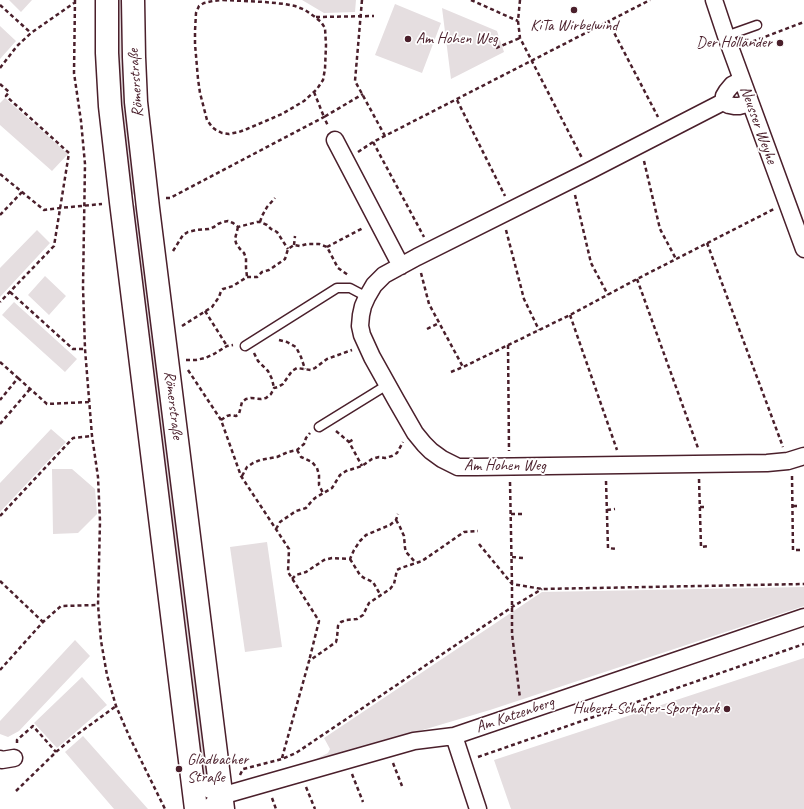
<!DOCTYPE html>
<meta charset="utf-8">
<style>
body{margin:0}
canvas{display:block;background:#fff}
</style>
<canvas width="804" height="809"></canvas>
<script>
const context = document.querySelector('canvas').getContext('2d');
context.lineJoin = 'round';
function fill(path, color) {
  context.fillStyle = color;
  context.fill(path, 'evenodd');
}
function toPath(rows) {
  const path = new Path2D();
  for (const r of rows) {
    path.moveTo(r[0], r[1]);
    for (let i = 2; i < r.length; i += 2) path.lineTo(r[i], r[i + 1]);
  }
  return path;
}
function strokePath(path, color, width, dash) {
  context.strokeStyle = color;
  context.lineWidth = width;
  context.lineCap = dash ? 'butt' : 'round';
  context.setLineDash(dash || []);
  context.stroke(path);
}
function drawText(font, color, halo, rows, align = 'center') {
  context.font = font + ' Caveat,sans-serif';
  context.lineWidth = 3.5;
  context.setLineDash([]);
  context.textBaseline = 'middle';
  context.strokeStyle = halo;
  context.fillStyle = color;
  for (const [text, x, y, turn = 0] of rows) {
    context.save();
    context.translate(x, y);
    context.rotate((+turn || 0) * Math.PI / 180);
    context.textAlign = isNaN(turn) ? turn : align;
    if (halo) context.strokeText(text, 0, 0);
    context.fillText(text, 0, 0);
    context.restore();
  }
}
fill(toPath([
 [9,0,32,0,21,12],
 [115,0,125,0,138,194,128,195,119,117],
 [302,0,356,0,355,12,324,13],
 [395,4,441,23,422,73,375,55],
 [442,8,497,31,504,52,451,79],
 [0,26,16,41,0,59],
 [5,98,68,154,52,171,0,125,0,103],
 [139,205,210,780,204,780,202,772,130,206],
 [37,230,50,243,0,297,0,268],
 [45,276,66,296,49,315,28,295],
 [14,302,77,359,65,372,2,315],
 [51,429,66,442,0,512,0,483],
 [52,469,72,469,95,489,97,514,78,533,53,534],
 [267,542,282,647,245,652,230,547],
 [804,587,804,606,490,710,315,762,314,760,328,753,330,749,324,738,542,592],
 [75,640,90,656,19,731,8,737,0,734,0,721],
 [804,658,804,809,511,809,494,760],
 [82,677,107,705,57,748,34,723],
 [83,736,148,809,114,809,65,752]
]), '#e5dee0');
const lane = toPath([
 [726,36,757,25],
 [245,346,337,288,350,288,367,297],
 [319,427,387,385]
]);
const street = toPath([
 [714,0,726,36,804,249],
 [723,102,724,96,727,91,732,85,742,80],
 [750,103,739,106,734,106,729,105,723,102,589,171,417,257,384,275,374,285,367,297,363,306,361,315,360,326,362,335,372,357,396,400,415,433,424,444,431,451,442,459,458,467,476,467,767,463,788,461,804,456],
 [335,140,401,266],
 [454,736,478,809],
 [0,759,2,760,14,758],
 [192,780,221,796],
 [208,809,221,796,414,741,454,736,804,617]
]);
const secondary = toPath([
 [107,0,107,53,110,106,121,202,196,809],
 [133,0,134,57,136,102,148,208,223,809]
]);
strokePath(lane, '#4a1f2b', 11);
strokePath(street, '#4a1f2b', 19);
strokePath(secondary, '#4a1f2b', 25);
strokePath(toPath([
 [75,0,74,73,81,121,85,164,83,287,85,349,92,436,98,477,100,521,98,605,101,641,107,675,116,706,130,738,165,809],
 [223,0,265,2,285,4,295,6,305,10,315,17,321,22,325,28,326,45,325,69,323,80,317,89,304,101,282,114,247,129,239,132,229,134,222,133,216,130,212,127,207,120,200,93,198,79,195,44,195,31,196,13,199,6,204,3,213,1,223,0],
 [362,0,355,81,385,136],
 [471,0,518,21],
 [520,0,518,21,520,38,582,158],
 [0,5,31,33],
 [316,17,374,16],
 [608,21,658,117],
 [746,44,804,22],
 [496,48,520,38],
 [0,68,17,46,31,33,74,3],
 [0,84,9,92,6,96,69,153,54,246,0,302],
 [314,92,324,117,363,94],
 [457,100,505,196],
 [373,142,424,237],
 [358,152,373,142,650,0],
 [644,161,660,229,676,259],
 [0,174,44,210,60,208,102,204],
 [575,195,591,263,608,295],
 [166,198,170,198,324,117,328,126],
 [0,215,22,192],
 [260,222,262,216,267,207,275,198],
 [238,227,235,239,236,243,240,249,244,253,246,258,246,268,247,277],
 [506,230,524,299,539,330],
 [707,243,783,447],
 [294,245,295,236],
 [327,247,363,228],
 [173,251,183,235,188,232,196,230,209,229,214,227,218,224,223,222,228,221,233,223,238,227,257,222,260,222,267,225,271,229,277,232,288,249],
 [421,273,429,304,463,367],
 [637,279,698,448],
 [10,292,73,349,85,349],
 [205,311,227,346],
 [570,315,617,450],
 [182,326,212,307,219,297,221,291,223,289,233,286,247,277,257,277,262,272,269,270,285,259,288,249,294,245,300,246,307,244,319,244,327,247,338,268,348,275],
 [427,329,439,323],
 [279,340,287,342,296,347,301,357,305,369],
 [508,345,509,451],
 [254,353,258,361,268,371,272,379,274,388],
 [186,360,196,360,205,358,214,354,227,346,233,345],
 [0,362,18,378,0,400],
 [188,370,221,420,241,476,289,549,288,572,319,621,309,661],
 [451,372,463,367,570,315,637,279,774,209],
 [18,378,47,404,89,402],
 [221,420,227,416,231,415,236,416,239,414,242,402,246,399,251,398,261,399,266,398,271,394,274,388,278,387,283,384,292,371,297,368,311,370,315,368,327,359,352,350],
 [0,424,30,389],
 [336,431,349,442,362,466],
 [349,442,354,439],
 [297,450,301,457,312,462,317,468,319,475,319,485,323,493],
 [242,476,247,467,253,463,260,460,277,457,288,452,297,450,304,444,306,438,310,433],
 [792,476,793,550,801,550],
 [699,479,701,547,708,546],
 [606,481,608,548,616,549],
 [510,482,512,584,512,634,520,698],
 [793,506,800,506],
 [700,507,707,507],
 [607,510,615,509],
 [511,514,522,514],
 [0,516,73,438,92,436],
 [396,520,400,527,404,536,405,548,406,552,416,563],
 [276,529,280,522,296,511,306,508,311,502,315,498,332,488,340,475,346,471,362,466,372,459,379,457,385,458,392,456,397,453,403,442],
 [479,544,512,584,542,589,804,584],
 [512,557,523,558],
 [350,559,360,575,364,578,373,582,381,596],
 [292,579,296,575,306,572,324,560,332,558,350,559,354,550,360,541,366,535,390,525,396,520,398,514],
 [0,581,43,622],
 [0,670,43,622,61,606,98,605],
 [17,743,17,740,33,726,56,752],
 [478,757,804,644],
 [282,758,309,661,336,642,337,638,338,626,341,622,346,620,357,619,363,615,369,603,390,589,394,584,397,570,401,568,422,561,464,532,478,531],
 [393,763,402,786],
 [352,774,363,802],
 [240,775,243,769,282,759,296,753,512,607,542,589],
 [306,787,315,809],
 [16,791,56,752,75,736,116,706],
 [272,798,276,809]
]), '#4a1f2b', 2.5, [4, 3]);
strokePath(lane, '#fff', 8);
strokePath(street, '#fff', 16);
strokePath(secondary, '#fff', 22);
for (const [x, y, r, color] of [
 [574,10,4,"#4a1f2b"],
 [408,39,4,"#4a1f2b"],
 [780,43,4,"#4a1f2b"],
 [727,709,4,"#4a1f2b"],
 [179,769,4,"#4a1f2b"]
]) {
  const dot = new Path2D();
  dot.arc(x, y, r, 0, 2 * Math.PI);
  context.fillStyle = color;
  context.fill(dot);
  strokePath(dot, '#fff', 1.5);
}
drawText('16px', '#4a1f2b', '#fff', [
 ["KiTa Wirbelwind",574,26,"center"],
 ["Am Hohen Weg",416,39],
 ["Der Holländer",772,43,"right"],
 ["Hubert-Schäfer-Sportpark",719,709,"right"],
 ["Gladbacher",187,760],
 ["Straße",187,778]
], 'left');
drawText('16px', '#4a1f2b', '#fff', [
 ["Römerstraße",136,83,-94],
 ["Neusser Weyhe",758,125,70],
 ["Römerstraße",173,405,83],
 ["Am Hohen Weg",505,466],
 ["Am Katzenberg",515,715,-19]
]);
</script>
